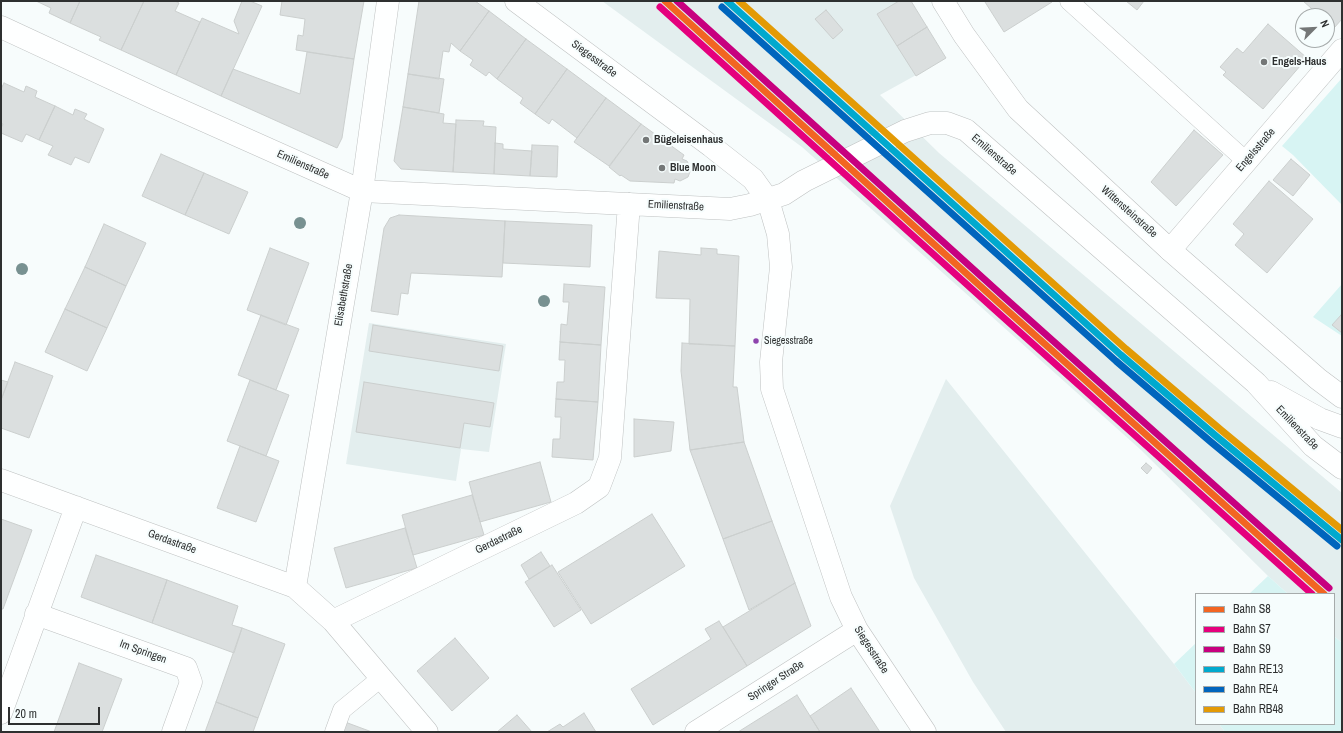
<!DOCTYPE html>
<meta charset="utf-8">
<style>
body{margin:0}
#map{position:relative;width:1343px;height:733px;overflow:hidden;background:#f7fcfc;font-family:"Archivo Narrow",sans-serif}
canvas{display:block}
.frame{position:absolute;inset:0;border:2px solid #2e3030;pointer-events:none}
.legend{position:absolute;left:1195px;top:593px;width:140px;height:132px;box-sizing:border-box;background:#f6fdfd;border:1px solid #a6abab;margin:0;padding:5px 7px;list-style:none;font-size:12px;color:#2e3030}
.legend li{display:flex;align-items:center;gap:8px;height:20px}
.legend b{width:20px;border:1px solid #a6abab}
.north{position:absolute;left:1295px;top:8px;width:40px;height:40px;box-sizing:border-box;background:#f6fdfd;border:1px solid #a6abab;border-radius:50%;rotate:66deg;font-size:11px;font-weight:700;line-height:16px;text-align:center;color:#2e3030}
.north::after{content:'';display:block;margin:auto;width:14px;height:18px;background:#747777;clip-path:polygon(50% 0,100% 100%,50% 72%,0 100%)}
.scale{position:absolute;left:8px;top:707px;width:92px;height:18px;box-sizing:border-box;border:2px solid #2e3030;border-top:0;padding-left:5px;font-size:12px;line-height:14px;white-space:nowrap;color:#2e3030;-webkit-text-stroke:3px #f6fdfd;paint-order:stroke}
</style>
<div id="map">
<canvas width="1343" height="733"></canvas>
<div class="frame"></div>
<ul class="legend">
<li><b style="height:5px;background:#f26522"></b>Bahn S8</li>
<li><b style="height:5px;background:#e5007d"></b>Bahn S7</li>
<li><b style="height:5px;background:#c7007f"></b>Bahn S9</li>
<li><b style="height:5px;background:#00a9ce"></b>Bahn RE13</li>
<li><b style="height:5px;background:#0065bd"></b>Bahn RE4</li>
<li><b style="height:5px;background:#e39a05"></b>Bahn RB48</li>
</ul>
<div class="north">N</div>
<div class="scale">20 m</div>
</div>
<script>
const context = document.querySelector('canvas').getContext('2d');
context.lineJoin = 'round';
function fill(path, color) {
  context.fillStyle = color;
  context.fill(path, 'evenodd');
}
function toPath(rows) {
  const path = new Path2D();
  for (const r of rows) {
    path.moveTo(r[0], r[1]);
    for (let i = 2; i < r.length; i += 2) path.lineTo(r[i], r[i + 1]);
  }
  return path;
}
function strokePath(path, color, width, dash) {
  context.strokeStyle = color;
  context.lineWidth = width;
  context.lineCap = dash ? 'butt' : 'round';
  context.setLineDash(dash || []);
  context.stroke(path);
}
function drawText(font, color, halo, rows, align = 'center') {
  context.font = font + ' "Archivo Narrow",sans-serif';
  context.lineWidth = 4;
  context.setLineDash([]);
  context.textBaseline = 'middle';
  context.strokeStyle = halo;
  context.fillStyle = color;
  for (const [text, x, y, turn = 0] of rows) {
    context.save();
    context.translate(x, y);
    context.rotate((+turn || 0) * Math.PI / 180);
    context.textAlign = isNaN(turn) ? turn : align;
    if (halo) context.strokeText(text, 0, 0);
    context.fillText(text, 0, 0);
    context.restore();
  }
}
fill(toPath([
 [602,1,909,1,945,59,880,95,939,153,1342,493,1342,643,1334,636,1334,594,1288,594,1268,576,1141,450,802,147],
 [369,323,506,344,489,452,461,449,456,481,346,464],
 [946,379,1174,664,1196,693,1196,724,1219,724,1225,732,1006,732,973,682,914,578,890,506]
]), '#e3eeee');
fill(toPath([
 [1342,78,1342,205,1293,155,1282,146],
 [1342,284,1342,336,1313,317],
 [1268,576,1288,594,1249,594],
 [1334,636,1342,643,1342,732,1225,732,1219,724,1334,724],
 [1196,643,1196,693,1174,664]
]), '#d7f4f3');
const building = toPath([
 [36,1,80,1,70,23,49,13,51,8,36,1],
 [80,1,144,1,121,50,99,40,101,37,70,23,80,1],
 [144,1,175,1,179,3,175,11,200,22,176,75,121,50,144,1],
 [242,1,250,1,262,6,221,96,176,75,202,18,239,34,234,21,242,1],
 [282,1,364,1,354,59,296,50,298,35,303,36,305,19,280,15,282,1],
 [419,1,475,1,489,11,460,51,451,43,449,52,443,51,439,79,408,74,419,1],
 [899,1,911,1,927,27,897,46,877,14,899,1],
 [987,1,1052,1,1052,2,1004,32,985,2,987,1],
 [1126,1,1144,1,1137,10,1126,1],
 [1303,1,1342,1,1342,19,1334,28,1327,22,1327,16,1320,16,1303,1],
 [826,10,843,30,833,39,815,19,826,10],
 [489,11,526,39,497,79,489,72,486,76,470,65,473,60,460,51,489,11],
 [1268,24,1307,58,1263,109,1223,75,1226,72,1220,67,1237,48,1243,53,1268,24],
 [927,27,946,58,916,76,897,46,927,27],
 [526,39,567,69,535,114,520,103,523,98,497,79,526,39],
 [307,52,354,59,342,138,337,148,221,96,233,69,300,94,307,52],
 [567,69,606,98,577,138,552,119,549,124,535,114,567,69],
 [408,74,444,79,439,113,403,107,408,74],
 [4,83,24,92,26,86,37,91,35,97,55,106,39,140,26,134,22,142,1,133,1,128,3,124,1,123,1,89,4,83],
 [606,98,641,124,609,166,574,142,606,98],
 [55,106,73,115,75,109,87,114,84,119,104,129,89,163,75,157,71,165,48,155,53,146,39,140,55,106],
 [403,107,444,114,443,123,456,124,453,172,401,169,394,161,403,107],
 [456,120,484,121,483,126,496,127,494,174,453,172,456,120],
 [641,124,684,155,682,159,687,161,691,169,688,177,680,181,675,179,674,183,630,181,621,175,620,176,609,167,641,124],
 [1194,130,1223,155,1176,206,1151,182,1194,130],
 [495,143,503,144,503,149,532,151,530,176,494,174,495,143],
 [532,145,558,146,557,177,530,176,532,145],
 [161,154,204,173,185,215,142,196,161,154],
 [1291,159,1310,175,1293,196,1273,180,1291,159],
 [204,173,248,192,229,234,185,215,204,173],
 [1269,181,1313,219,1267,273,1235,245,1244,234,1233,224,1269,181],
 [399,215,505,221,502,277,411,273,408,294,401,293,398,315,371,311,384,228,390,218,399,215],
 [505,221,592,225,590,267,503,263,505,221],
 [104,224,146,243,126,286,85,267,104,224],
 [270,248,309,263,286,325,247,310,270,248],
 [701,248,717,249,717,254,739,256,735,346,689,344,690,299,656,298,659,251,701,255,701,248],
 [85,267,126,286,107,328,65,309,85,267],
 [564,284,605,287,601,345,560,342,561,324,567,325,569,302,563,302,564,284],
 [65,309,107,328,87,371,45,352,65,309],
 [261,315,299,329,276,390,238,375,261,315],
 [1341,315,1342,315,1342,333,1332,325,1341,315],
 [373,325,503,346,499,371,369,351,373,325],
 [560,342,601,345,598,402,556,399,557,382,564,382,565,360,559,360,560,342],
 [682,343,735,346,733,387,737,387,744,442,690,450,681,371,682,343],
 [15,362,53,376,29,438,1,428,1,400,15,362],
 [1,380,8,382,1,400,1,380],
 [250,380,289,395,266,456,227,441,250,380],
 [364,382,494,403,490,427,464,423,460,448,356,432,364,382],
 [556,399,598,402,593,460,552,457,553,439,560,439,561,417,555,417,556,399],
 [634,419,674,422,671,451,634,457,634,419],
 [744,442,772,521,723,539,690,450,744,442],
 [240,446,279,461,256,522,217,508,240,446],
 [540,462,551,502,480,522,469,482,540,462],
 [1146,463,1152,468,1147,474,1141,468,1146,463],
 [472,495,484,535,413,555,402,515,472,495],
 [652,514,685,566,591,624,558,572,652,514],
 [1,519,32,530,3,609,1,609,1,519],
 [772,521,795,583,749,610,723,539,772,521],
 [405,528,417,568,346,588,334,548,405,528],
 [541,552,550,566,529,579,521,565,541,552],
 [96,555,167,580,152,623,81,597,96,555],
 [552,565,581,610,554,627,525,582,552,565],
 [167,580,238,606,232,625,242,628,234,653,152,623,167,580],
 [795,583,811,626,747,666,723,627,795,583],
 [719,621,747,666,653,725,631,689,711,639,705,629,719,621],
 [242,628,285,644,258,718,216,702,242,628],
 [455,638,489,678,452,711,417,671,455,638],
 [79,663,122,679,102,732,54,732,79,663],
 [851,688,880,732,820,732,810,716,851,688],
 [797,695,820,732,738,732,797,695],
 [216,702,258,718,253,732,205,732,216,702],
 [584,713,596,732,547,732,560,724,563,727,584,713],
 [517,715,532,732,497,732,517,715],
 [345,722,372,732,341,732,345,722]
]);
fill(building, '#dbdfdf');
strokePath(building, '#cbcfce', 1);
const lane = toPath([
 [1069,1,1246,161],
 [334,732,342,710,381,678]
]);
const street = toPath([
 [516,1,711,146,753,179,768,200,778,234,781,267,771,362,772,389,841,597,857,630,925,732],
 [1,27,158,100,362,191,730,209,750,205,784,194,804,181,905,131,930,123,947,123,966,130,1256,383,1313,446,1342,468],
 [1170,250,1342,50],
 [1271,392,1320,419,1342,427],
 [1,480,295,587,333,621,427,732],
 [295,587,362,191,388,1],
 [36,614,186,668,191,682,173,732],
 [333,621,576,503,599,487,610,458,629,204],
 [1,713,76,507],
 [696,732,857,630]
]);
const secondary = toPath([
 [943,1,964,35,1018,109,1170,250,1318,379,1342,397]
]);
strokePath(lane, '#bec1c1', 19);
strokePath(street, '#bec1c1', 23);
strokePath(secondary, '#bec1c1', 23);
strokePath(lane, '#feffff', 18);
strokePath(street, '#feffff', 22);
strokePath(secondary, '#feffff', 22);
strokePath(toPath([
 [665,1,999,303,1324,594]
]), '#f26522', 7);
strokePath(toPath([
 [660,7,994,309,1312,594]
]), '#e5007d', 7);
strokePath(toPath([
 [677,1,1004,297,1329,588]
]), '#c7007f', 7);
strokePath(toPath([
 [727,1,1121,355,1216,436,1342,540]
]), '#00a9ce', 7);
strokePath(toPath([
 [722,7,1116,361,1211,442,1337,546]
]), '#0065bd', 7);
strokePath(toPath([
 [739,1,1126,349,1221,430,1342,530]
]), '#e39a05', 7);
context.fillStyle = '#789191';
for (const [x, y] of [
 [300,223],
 [22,269],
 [544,301]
]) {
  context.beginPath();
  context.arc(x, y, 6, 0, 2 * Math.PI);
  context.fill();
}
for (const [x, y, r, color] of [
 [1264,62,4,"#747777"],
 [646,140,4,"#747777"],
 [662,168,4,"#747777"],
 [756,341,3.5,"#8e44ad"]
]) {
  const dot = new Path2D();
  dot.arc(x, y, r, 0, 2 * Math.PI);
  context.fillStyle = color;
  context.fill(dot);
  strokePath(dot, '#f6fdfd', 1.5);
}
drawText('10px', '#2e3030', '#f6fdfd', [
 ["Siegesstraße",764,341]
], 'left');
drawText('11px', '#2e3030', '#f6fdfd', [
 ["Siegesstraße",594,59,37],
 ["Engelsstraße",1256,150,-49],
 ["Emilienstraße",994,155,41],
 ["Emilienstraße",303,165,24],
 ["Emilienstraße",676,206,3],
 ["Wittensteinstraße",1129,212,42],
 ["Elisabethstraße",344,295,-80],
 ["Emilienstraße",1297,428,46],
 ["Gerdastraße",499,540,-26],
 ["Gerdastraße",172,542,20],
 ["Siegesstraße",871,650,57],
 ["Im Springen",143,652,20],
 ["Springer Straße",776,681,-33]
]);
drawText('bold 11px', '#2e3030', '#f6fdfd', [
 ["Engels-Haus",1272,62],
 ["Bügeleisenhaus",654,140],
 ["Blue Moon",670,168]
], 'left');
</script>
